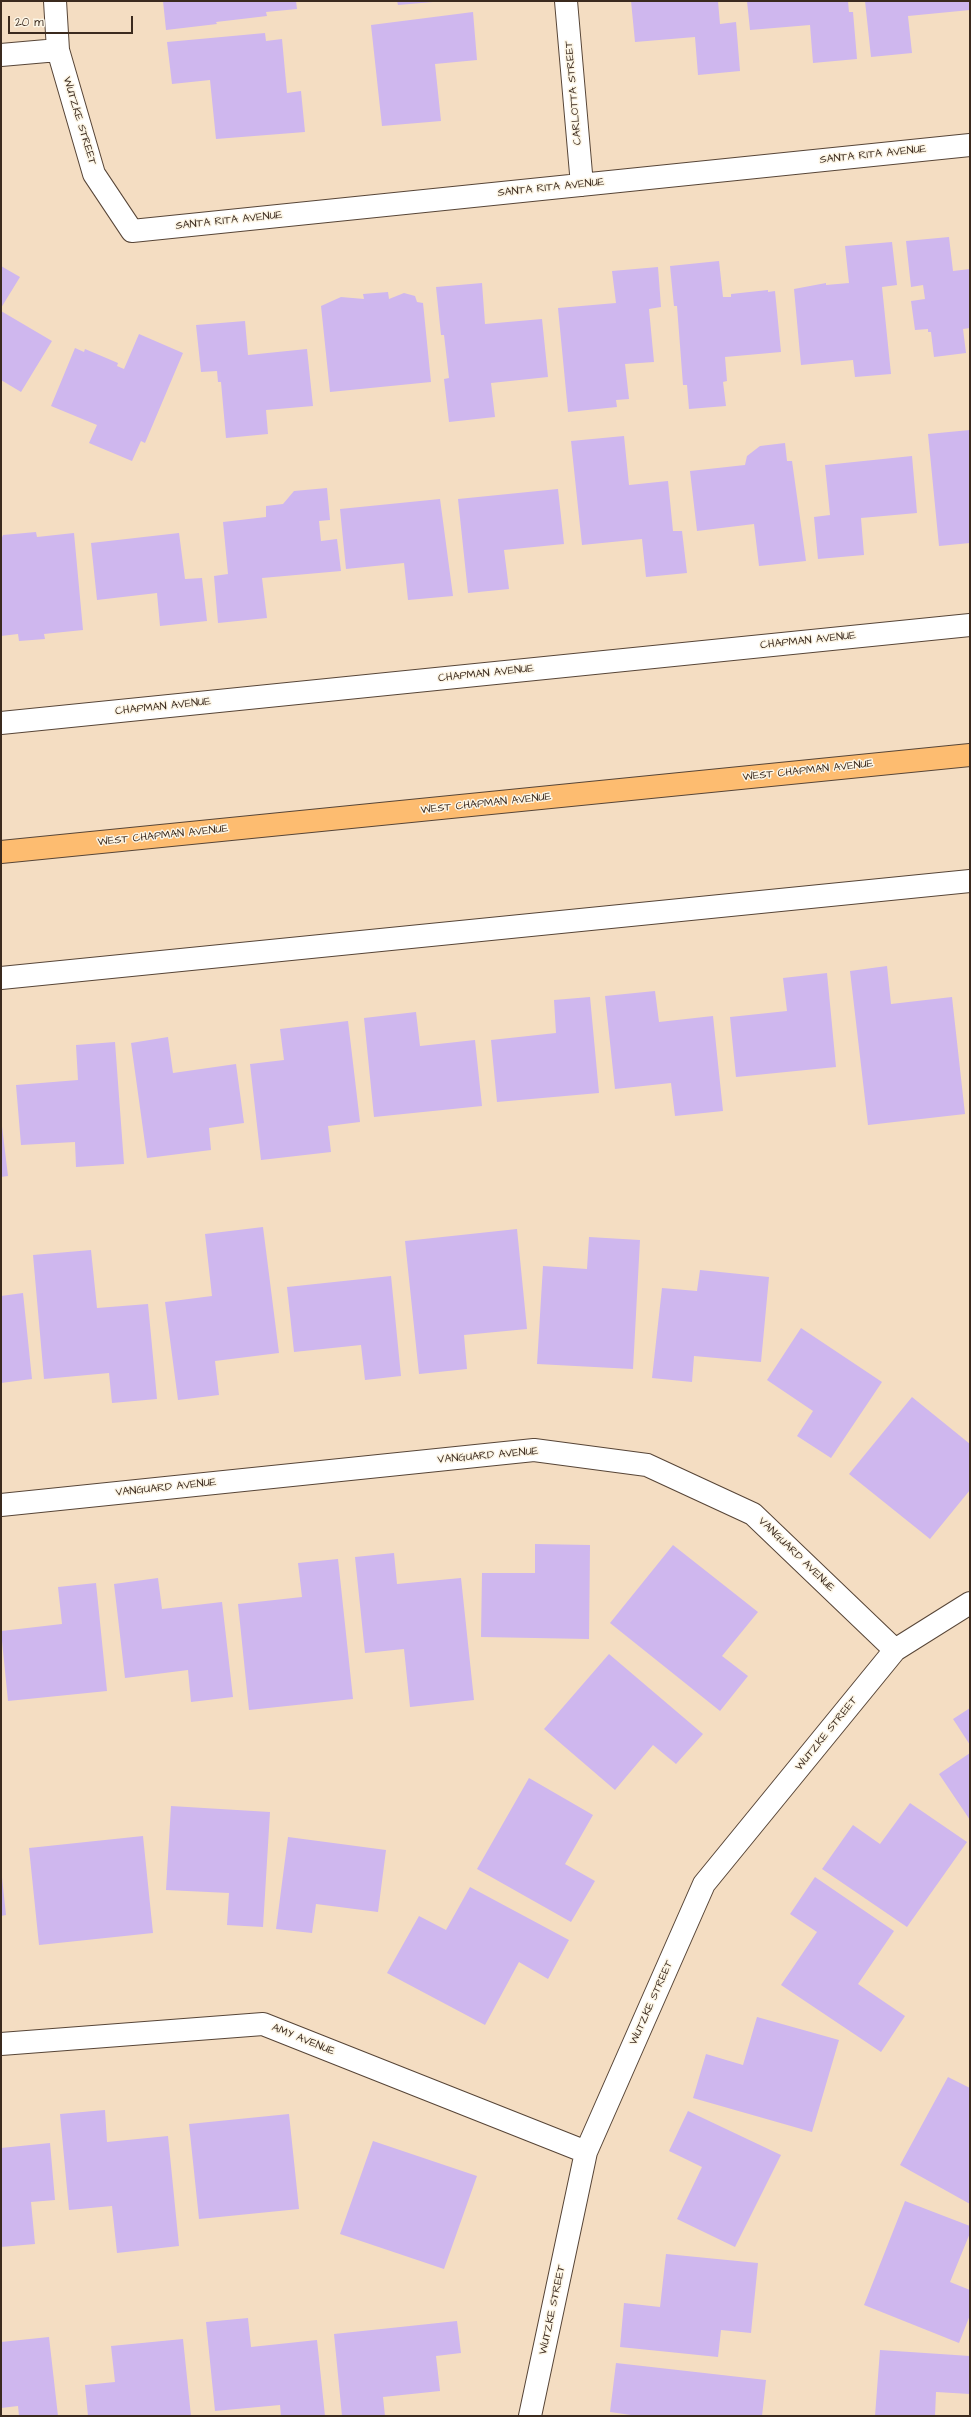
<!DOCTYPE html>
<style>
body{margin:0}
#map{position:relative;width:971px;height:2417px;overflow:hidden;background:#f4ddc2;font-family:"Architects Daughter",sans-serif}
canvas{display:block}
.frame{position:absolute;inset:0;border:2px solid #3b2a1e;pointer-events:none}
.scale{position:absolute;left:8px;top:16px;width:125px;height:18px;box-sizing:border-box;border:2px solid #3b2a1e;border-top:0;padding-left:5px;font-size:12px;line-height:14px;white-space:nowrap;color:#3b2a1e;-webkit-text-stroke:3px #fcf5e5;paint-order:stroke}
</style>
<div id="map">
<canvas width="971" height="2417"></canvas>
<div class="frame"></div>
<div class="scale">20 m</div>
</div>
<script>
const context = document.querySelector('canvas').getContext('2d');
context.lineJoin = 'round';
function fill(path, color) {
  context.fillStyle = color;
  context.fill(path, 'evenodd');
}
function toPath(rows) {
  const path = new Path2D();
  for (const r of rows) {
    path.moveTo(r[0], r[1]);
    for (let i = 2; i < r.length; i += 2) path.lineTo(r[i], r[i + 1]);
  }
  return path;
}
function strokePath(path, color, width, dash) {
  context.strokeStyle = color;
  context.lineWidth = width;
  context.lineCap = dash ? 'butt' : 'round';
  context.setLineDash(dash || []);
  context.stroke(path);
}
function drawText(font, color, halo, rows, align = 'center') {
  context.font = font + ' "Architects Daughter",sans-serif';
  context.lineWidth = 3;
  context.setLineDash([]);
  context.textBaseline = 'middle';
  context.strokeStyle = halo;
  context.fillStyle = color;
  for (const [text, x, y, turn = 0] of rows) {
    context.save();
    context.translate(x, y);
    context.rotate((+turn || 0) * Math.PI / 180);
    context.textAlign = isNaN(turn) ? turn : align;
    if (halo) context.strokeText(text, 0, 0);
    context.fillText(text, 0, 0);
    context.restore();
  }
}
fill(toPath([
 [163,1,296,1,297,9,266,12,267,16,216,22,217,24,166,30],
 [397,1,433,1,433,2,398,5],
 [631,1,718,1,720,24,736,22,740,71,698,75,695,37,635,42],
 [747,1,848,1,849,12,853,12,857,59,813,63,810,25,750,30],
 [865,1,969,1,970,10,908,16,912,53,871,57],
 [473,12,477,60,435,64,441,121,382,126,371,25],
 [265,33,266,41,282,39,287,93,301,91,305,132,216,139,210,80,172,84,167,42],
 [949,237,953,271,970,269,970,328,963,329,966,353,934,357,931,332,928,332,928,329,915,330,911,301,925,299,923,285,911,287,906,241],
 [892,242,897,285,882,287,891,374,855,377,853,360,801,365,794,289,826,283,826,285,849,283,845,246],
 [719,261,723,297,731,297,731,294,768,290,768,292,775,291,781,352,725,357,727,381,723,382,726,406,689,409,687,385,683,385,677,306,674,306,670,266],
 [1,266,20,277,1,308],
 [658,267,661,307,649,309,654,362,625,364,629,399,616,400,617,407,568,412,558,308,616,303,612,271],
 [482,283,485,324,542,319,548,377,491,383,495,417,449,422,444,379,449,378,444,335,441,335,436,287],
 [388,292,389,299,404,293,415,296,417,302,423,303,431,382,330,392,321,306,341,297,364,299,363,294],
 [1,311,52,341,21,392,1,380],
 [245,321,248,355,307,349,313,406,266,410,268,434,226,438,221,382,218,382,217,371,201,372,196,325],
 [139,334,183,353,145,443,141,441,132,461,89,443,97,425,51,406,75,348,84,352,85,349,118,363,117,366,124,369],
 [970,430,970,543,939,546,928,434],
 [624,436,629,485,668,481,673,531,682,531,687,573,646,577,642,539,582,545,571,441],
 [785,443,787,461,792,461,806,561,759,566,754,524,697,531,690,471,745,465,747,456,760,446],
 [912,456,917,513,861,518,864,555,818,559,814,517,830,515,825,465],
 [327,488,330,520,319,521,321,541,337,539,341,571,262,578,267,618,218,623,214,576,228,574,223,522,266,517,266,506,283,504,294,491],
 [558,489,564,544,504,550,509,589,468,593,458,499],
 [440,499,453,596,408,600,404,563,346,569,340,509],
 [36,532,37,537,74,533,83,630,44,634,45,639,19,641,18,634,1,636,1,540,3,535],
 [179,533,185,579,202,578,207,621,160,626,157,593,97,600,91,543],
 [887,966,891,1004,952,997,965,1114,868,1125,850,971],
 [827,973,836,1067,736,1077,730,1017,787,1011,783,978],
 [655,991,659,1022,713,1016,723,1111,675,1116,671,1083,615,1089,605,996],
 [590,997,599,1093,497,1102,491,1040,556,1033,554,1000],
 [416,1012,420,1046,475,1040,482,1106,374,1117,364,1018],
 [348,1021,360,1122,328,1126,331,1152,261,1160,250,1064,284,1060,280,1029],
 [168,1037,173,1073,236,1064,244,1123,209,1128,211,1150,147,1158,131,1043],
 [115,1042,124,1164,76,1167,75,1142,21,1145,16,1085,78,1080,76,1045],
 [1,1118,8,1176,1,1177],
 [263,1227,279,1353,215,1361,219,1395,178,1400,165,1302,212,1296,205,1234],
 [517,1229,527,1329,464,1335,467,1369,419,1374,405,1241],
 [589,1237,640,1240,633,1369,537,1364,543,1266,587,1269],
 [91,1250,97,1308,148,1304,157,1399,112,1403,109,1373,44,1379,33,1255],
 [700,1270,769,1277,761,1362,694,1356,692,1382,652,1378,662,1288,697,1291],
 [391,1276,401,1376,365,1380,361,1345,294,1352,287,1287],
 [23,1293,32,1379,1,1383,1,1296],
 [801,1328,882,1382,831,1458,797,1436,813,1411,767,1380],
 [912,1397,970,1444,970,1490,930,1539,849,1474],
 [535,1544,590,1545,589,1639,481,1637,482,1573,535,1573],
 [673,1545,758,1612,722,1656,748,1676,720,1711,610,1623],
 [394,1553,397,1584,461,1578,474,1700,410,1707,404,1649,365,1653,355,1557],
 [338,1559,353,1699,249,1710,238,1604,302,1597,298,1563],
 [158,1578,162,1609,222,1602,233,1697,191,1702,188,1670,125,1678,114,1584],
 [96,1583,107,1691,8,1701,1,1631,62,1624,58,1587],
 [609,1654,703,1734,676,1764,653,1745,615,1790,544,1729],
 [970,1708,970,1745,953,1719],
 [970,1753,970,1820,939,1774],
 [529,1778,593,1815,565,1864,595,1881,571,1922,477,1869],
 [910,1803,967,1842,907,1927,822,1869,853,1825,880,1844],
 [171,1806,270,1812,263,1927,227,1925,229,1893,166,1890],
 [143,1836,153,1933,39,1945,29,1848],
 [288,1837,386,1850,378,1912,316,1904,312,1933,276,1929],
 [1,1868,6,1915,1,1916],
 [815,1877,894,1931,858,1984,905,2016,881,2052,781,1985,817,1932,790,1914],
 [470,1887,569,1940,548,1979,519,1962,485,2025,387,1973,419,1916,446,1930],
 [757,2017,839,2040,812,2132,693,2098,706,2054,743,2065],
 [948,2077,970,2088,970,2204,900,2165],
 [105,2110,107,2142,168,2136,179,2246,117,2253,112,2206,69,2210,60,2114],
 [688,2111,781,2155,735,2247,677,2219,702,2167,669,2151],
 [289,2114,299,2209,199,2219,189,2124],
 [373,2141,477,2176,444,2269,340,2234],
 [50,2143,55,2200,31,2202,35,2244,1,2247,1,2148],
 [905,2201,970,2226,970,2233,950,2282,970,2290,970,2315,959,2343,864,2305],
 [666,2254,758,2263,751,2333,721,2330,718,2357,620,2347,624,2303,660,2307],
 [248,2318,251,2347,317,2340,325,2416,281,2416,280,2405,215,2411,206,2322],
 [457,2321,461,2353,436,2356,440,2391,383,2397,385,2416,342,2416,334,2334],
 [49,2337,58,2416,19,2416,18,2406,1,2408,1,2342],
 [183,2339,191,2416,88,2416,85,2385,115,2382,111,2346],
 [880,2350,970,2356,970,2394,936,2392,935,2416,875,2416],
 [616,2363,766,2380,762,2416,638,2416,610,2412]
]), '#cfb7ee');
const minor = toPath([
 [55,1,58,50,94,174,132,231,970,145],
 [566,1,582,185],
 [1,55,58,50],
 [1,723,970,625],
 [1,978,970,881],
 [1,1505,534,1450,647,1465,753,1514,895,1650],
 [1,2044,263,2024,586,2152],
 [530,2416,586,2152,704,1884,895,1650,970,1603]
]);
const major = toPath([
 [1,852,970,755]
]);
strokePath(minor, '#574537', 24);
strokePath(major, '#574537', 24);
strokePath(minor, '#fff', 22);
strokePath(major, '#fdbc70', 22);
drawText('11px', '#3b2a1e', '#fcf5e5', [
 ["CARLOTTA STREET",574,93,-95],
 ["WUTZKE STREET",79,121,73],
 ["SANTA RITA AVENUE",873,155,-6],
 ["SANTA RITA AVENUE",551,188,-6],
 ["SANTA RITA AVENUE",229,221,-6],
 ["CHAPMAN AVENUE",808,641,-6],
 ["CHAPMAN AVENUE",486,674,-6],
 ["CHAPMAN AVENUE",163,707,-6],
 ["WEST CHAPMAN AVENUE",808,771,-6],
 ["WEST CHAPMAN AVENUE",486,804,-6],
 ["WEST CHAPMAN AVENUE",163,836,-6],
 ["VANGUARD AVENUE",488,1456,-5],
 ["VANGUARD AVENUE",166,1488,-6],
 ["VANGUARD AVENUE",796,1555,44],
 ["WUTZKE STREET",827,1734,-51],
 ["WUTZKE STREET",652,2003,-66],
 ["AMY AVENUE",303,2040,22],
 ["WUTZKE STREET",553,2310,-78]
]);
</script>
